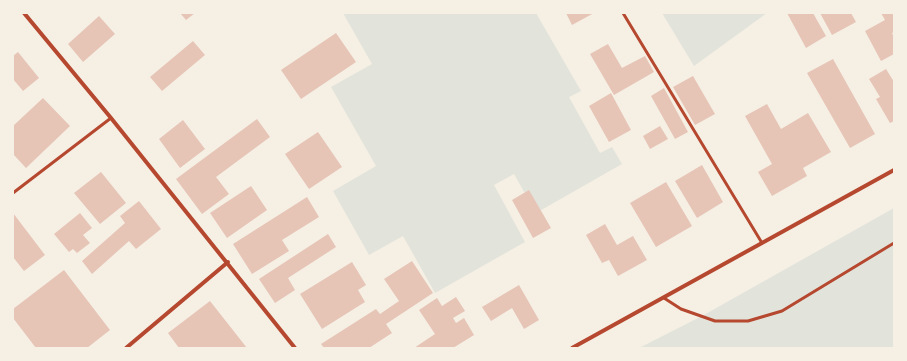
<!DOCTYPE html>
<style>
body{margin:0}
#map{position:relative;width:907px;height:361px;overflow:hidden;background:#f6efe4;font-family:"Exo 2",sans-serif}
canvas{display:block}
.frame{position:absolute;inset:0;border:14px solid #f6efe4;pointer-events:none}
</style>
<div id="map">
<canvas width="907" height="361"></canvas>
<div class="frame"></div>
</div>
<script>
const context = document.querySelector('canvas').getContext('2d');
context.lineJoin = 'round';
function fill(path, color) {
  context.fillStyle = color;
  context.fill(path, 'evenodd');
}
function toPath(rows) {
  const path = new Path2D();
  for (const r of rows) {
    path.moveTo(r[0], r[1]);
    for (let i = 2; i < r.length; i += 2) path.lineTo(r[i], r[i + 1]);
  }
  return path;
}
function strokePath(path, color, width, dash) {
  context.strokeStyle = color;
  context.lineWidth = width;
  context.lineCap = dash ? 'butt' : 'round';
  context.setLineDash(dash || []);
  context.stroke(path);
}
fill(toPath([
 [343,13,536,13,581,91,569,97,600,153,612,147,622,164,536,213,514,174,494,185,525,242,435,293,403,236,369,255,333,191,376,166,331,87,372,64],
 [662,13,767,13,694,66],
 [894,208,894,348,639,348,702,316]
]), '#e2e4dc');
fill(toPath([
 [180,13,195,13,186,20],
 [566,13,594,13,572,25],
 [787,13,813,13,826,36,806,48],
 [820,13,851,13,856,22,832,35],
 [881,13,894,13,894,32,892,33,894,37,894,54,881,61,865,31,885,20],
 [99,16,115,34,83,62,68,44],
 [336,33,356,62,301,99,281,70],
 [193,41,205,55,162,91,150,77],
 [608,44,622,68,645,56,654,72,614,95,590,54],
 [18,52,39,78,23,91,13,79,13,56],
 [833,59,875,134,850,148,807,73],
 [886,69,894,82,894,121,890,123,876,99,880,97,869,79],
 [693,76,715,114,695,125,673,87],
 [664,88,688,132,675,139,651,96],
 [611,93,631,130,609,142,589,106],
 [43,98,70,126,26,168,13,154,13,126],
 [767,104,781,129,808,113,831,152,803,168,807,176,772,196,758,172,772,164,745,116],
 [257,119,270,137,216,177,229,194,202,214,176,179],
 [183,120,205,149,180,168,159,139],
 [660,126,668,139,650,149,643,136],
 [318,132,342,167,309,189,285,154],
 [702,165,723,202,697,218,675,181],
 [101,172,126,203,100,224,74,193],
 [666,182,692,226,656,247,630,203],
 [251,186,267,210,227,238,210,213],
 [529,190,551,228,533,238,512,200],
 [307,197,319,217,282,240,289,251,252,274,233,244],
 [139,201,161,229,136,249,129,241,92,274,82,261,125,223,120,216],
 [13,213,45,255,24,271,13,257],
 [80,213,92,228,83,235,90,243,77,253,73,249,69,252,54,234],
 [605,224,617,245,633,236,647,260,618,276,609,260,602,263,586,235],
 [328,234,336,247,288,278,295,290,275,303,259,279],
 [412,261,433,293,386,324,392,333,369,348,324,348,321,344,376,309,380,314,399,301,384,279],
 [352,262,366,285,358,290,365,302,322,329,300,294],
 [64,270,110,330,87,348,36,348,13,318,13,309],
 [519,285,539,320,524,329,512,308,491,321,482,307],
 [456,297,465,311,453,318,456,323,464,318,474,335,453,348,414,348,435,334,419,310,437,298,442,306],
 [210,301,247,348,179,348,168,333]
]), '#e6c5b7');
strokePath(toPath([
 [623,13,762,243],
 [13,193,111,118],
 [664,298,681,309,715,321,748,321,782,311,894,243]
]), '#b5482f', 3);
strokePath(toPath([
 [24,13,111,118,295,348],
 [126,348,228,262],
 [572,348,894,170]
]), '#b5482f', 4);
</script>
